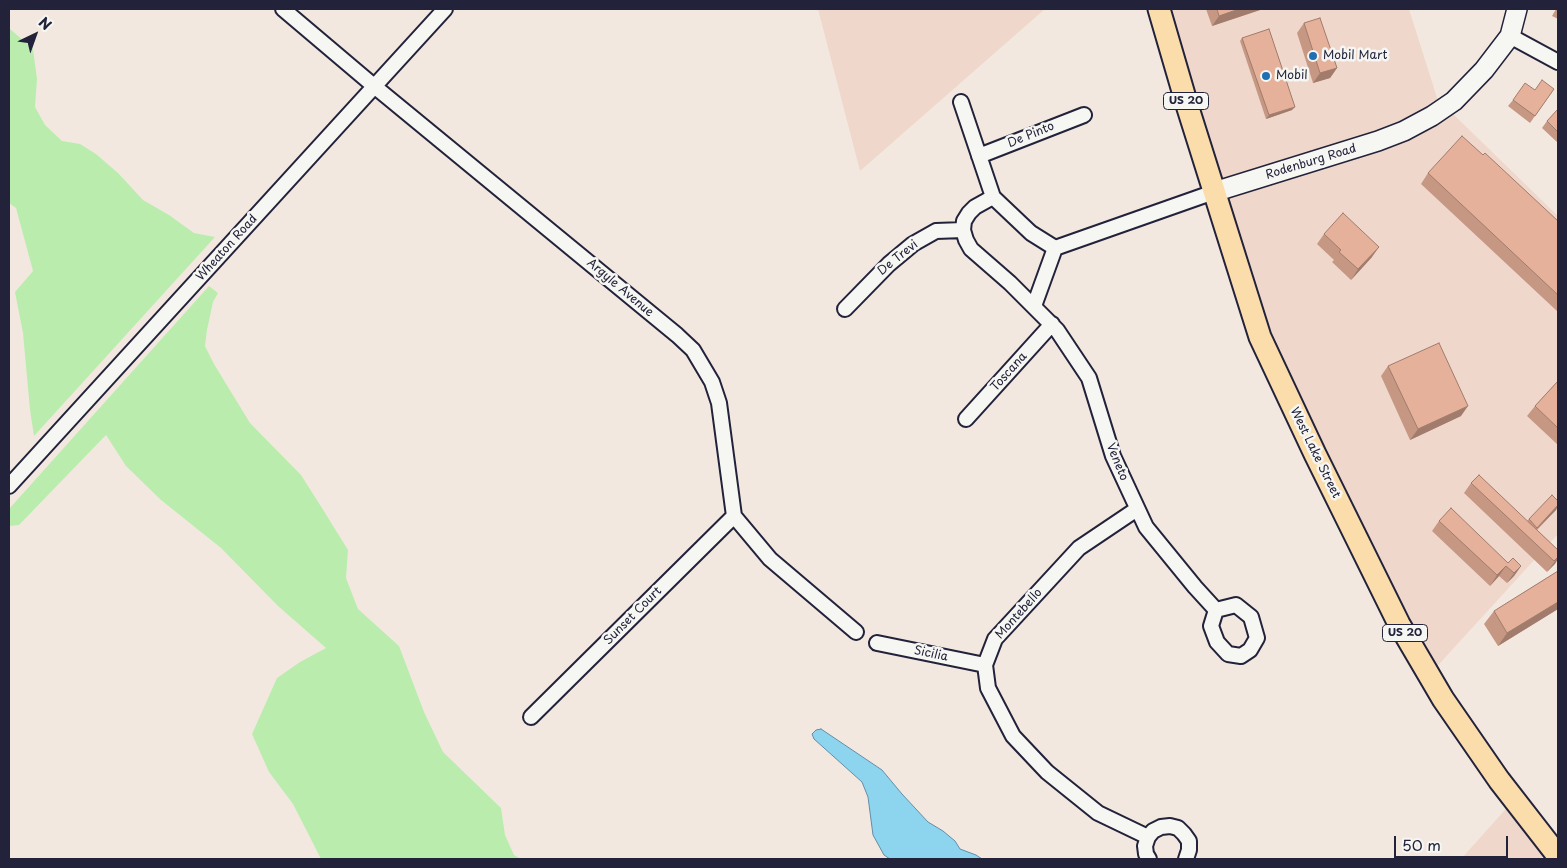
<!DOCTYPE html>
<style>
body{margin:0}
#map{position:relative;width:1567px;height:868px;overflow:hidden;background:#f3e8e0;font-family:"Playpen Sans",sans-serif}
canvas{display:block}
.frame{position:absolute;inset:0;border:10px solid #22223b;pointer-events:none}
.north{position:absolute;left:10px;top:10px;width:50px;height:50px;-webkit-text-stroke:4px #f6f6f2;paint-order:stroke;rotate:42deg;font-size:14px;font-weight:700;line-height:20px;text-align:center;color:#22223b}
.north::after{content:'';display:block;margin:auto;width:18px;height:22px;background:#22223b;clip-path:polygon(50% 0,100% 100%,50% 72%,0 100%)}
.scale{position:absolute;left:1394px;top:836px;width:114px;height:22px;box-sizing:border-box;border:2px solid #22223b;border-top:0;padding-left:6px;font-size:15px;line-height:18px;white-space:nowrap;color:#22223b;-webkit-text-stroke:4px #f6f6f2;paint-order:stroke}
</style>
<div id="map">
<canvas width="1567" height="868"></canvas>
<div class="frame"></div>
<div class="north">N</div>
<div class="scale">50 m</div>
</div>
<script>
const context = document.querySelector('canvas').getContext('2d');
context.lineJoin = 'round';
function fill(path, color) {
  context.fillStyle = color;
  context.fill(path, 'evenodd');
}
function toPath(rows) {
  const path = new Path2D();
  for (const r of rows) {
    path.moveTo(r[0], r[1]);
    for (let i = 2; i < r.length; i += 2) path.lineTo(r[i], r[i + 1]);
  }
  return path;
}
function strokePath(path, color, width, dash) {
  context.strokeStyle = color;
  context.lineWidth = width;
  context.lineCap = dash ? 'butt' : 'round';
  context.setLineDash(dash || []);
  context.stroke(path);
}
function drawText(font, color, halo, rows, align = 'center') {
  context.font = font + ' "Playpen Sans",sans-serif';
  context.lineWidth = 5;
  context.setLineDash([]);
  context.textBaseline = 'middle';
  context.strokeStyle = halo;
  context.fillStyle = color;
  for (const [text, x, y, turn = 0] of rows) {
    context.save();
    context.translate(x, y);
    context.rotate((+turn || 0) * Math.PI / 180);
    context.textAlign = isNaN(turn) ? turn : align;
    if (halo) context.strokeText(text, 0, 0);
    context.fillText(text, 0, 0);
    context.restore();
  }
}
fill(toPath([
 [818,9,1045,9,860,171],
 [1164,9,1409,9,1439,104,1402,127,1217,187],
 [1449,110,1558,216,1558,534,1431,673,1267,338,1222,196],
 [1512,802,1556,859,1461,859]
]), '#efd8cb');
fill(toPath([
 [9,28,33,49,37,79,35,107,45,125,62,141,80,144,96,154,118,173,143,200,169,215,194,233,215,237,34,436,30,410,23,333,15,292,33,271,16,208,9,203],
 [209,286,218,293,213,302,207,330,205,346,214,364,250,423,301,475,322,508,348,550,346,578,358,609,399,646,424,712,443,752,501,808,505,835,514,855,521,859,321,859,293,804,269,772,252,734,277,678,300,662,326,648,278,606,221,548,161,500,126,466,106,435,19,525,9,526,9,509]
]), '#baedad');
const water = toPath([
 [821,729,882,770,902,794,928,822,943,831,955,841,960,849,976,855,982,859,890,859,884,855,873,835,868,797,862,782,814,739,812,734,816,730,821,729]
]);
fill(water, '#8dd5ef');
strokePath(water, '#628da7', 1);
const street = toPath([
 [283,9,374,86,677,335,693,350,712,382,719,403,734,516,770,559,856,632],
 [1510,36,1558,62],
 [961,102,993,197,975,207,969,213,964,221,963,230,966,240,971,249,1010,283,1057,330,1089,378,1113,456,1146,527,1195,587,1216,610,1211,626,1217,642,1228,654,1241,656,1250,650,1257,638,1251,617,1236,605,1216,610],
 [979,156,1084,115],
 [993,197,1031,233,1055,248],
 [1055,248,1214,192],
 [1034,306,1055,248],
 [845,309,889,264,913,244,936,231,963,230],
 [966,419,1052,324],
 [9,486,445,9],
 [1137,509,1079,548,995,639,985,665,988,688,1013,736,1047,772,1098,813,1148,837],
 [877,643,985,665],
 [531,717,734,516],
 [1149,859,1146,854,1145,846,1148,837,1153,831,1161,827,1170,826,1178,828,1184,834,1189,841,1189,850,1186,859]
]);
const secondary = toPath([
 [1214,192,1378,141,1404,131,1432,116,1454,101,1484,70,1510,36,1517,9]
]);
const primary = toPath([
 [1159,9,1187,105,1260,337,1315,454,1399,624,1443,699,1499,780,1558,856]
]);
strokePath(street, '#22223b', 18);
strokePath(secondary, '#22223b', 22);
strokePath(primary, '#22223b', 25);
strokePath(street, '#f6f6f2', 14);
strokePath(secondary, '#f6f6f2', 19);
strokePath(primary, '#fbddab', 21);
fill(toPath([
 [1206,9,1263,9,1212,26],
 [1556,9,1558,9,1558,19,1552,16],
 [1304,23,1337,68,1330,78,1313,83,1297,33],
 [1242,38,1292,110,1266,119,1240,41],
 [1554,89,1530,123,1508,106,1513,100,1535,90],
 [1558,109,1558,143,1542,128,1547,121],
 [1483,155,1558,221,1558,312,1421,184,1428,173],
 [1324,234,1372,257,1351,280,1332,262,1334,260,1317,244],
 [1388,366,1461,416,1410,440,1381,376],
 [1558,381,1558,445,1527,416,1535,406],
 [1471,483,1527,521,1529,519,1558,501,1558,506,1556,510,1537,530,1558,550,1558,559,1547,572,1464,493],
 [1439,521,1508,563,1521,566,1514,576,1507,583,1499,576,1490,586,1432,531],
 [1558,571,1558,609,1498,646,1484,624,1494,611]
]), '#c69884');
fill(toPath([
 [1239,9,1263,9,1212,26,1219,16],
 [1337,68,1330,78,1313,83,1320,73],
 [1295,107,1292,110,1266,119,1269,115],
 [1379,247,1372,257,1351,280,1358,269],
 [1468,406,1461,416,1410,440,1418,429],
 [1558,505,1556,510,1532,534,1537,528],
 [1558,557,1558,559,1555,564,1547,572],
 [1506,566,1499,576,1490,586,1497,575],
 [1521,566,1514,576,1507,583,1514,573],
 [1558,602,1558,609,1498,646,1507,633]
]), '#a17c6c');
const building = toPath([
 [1217,9,1239,9,1219,16,1217,9],
 [1320,18,1337,68,1320,73,1304,23,1320,18],
 [1269,29,1295,107,1269,115,1242,38,1269,29],
 [1542,80,1554,89,1535,116,1513,100,1525,83,1535,90,1542,80],
 [1558,109,1558,132,1547,121,1558,109],
 [1462,136,1483,155,1485,153,1558,221,1558,295,1428,173,1462,136],
 [1343,213,1379,247,1358,269,1339,252,1341,250,1324,234,1343,213],
 [1439,343,1468,406,1418,429,1388,366,1439,343],
 [1558,381,1558,428,1535,406,1558,381],
 [1479,475,1558,550,1558,557,1554,561,1471,483,1479,475],
 [1552,495,1558,501,1558,505,1537,528,1529,519,1552,495],
 [1451,508,1508,563,1513,558,1521,566,1514,573,1506,566,1497,575,1439,521,1451,508],
 [1558,571,1558,602,1507,633,1494,611,1558,571]
]);
fill(building, '#e6b19a');
strokePath(building, '#a17c6c', 1);
for (const [x, y, r, color] of [
 [1313,56,5,"#1f6fb2"],
 [1266,76,5,"#1f6fb2"]
]) {
  const dot = new Path2D();
  dot.arc(x, y, r, 0, 2 * Math.PI);
  context.fillStyle = color;
  context.fill(dot);
  strokePath(dot, '#f6f6f2', 2);
}
for (const [x, y, w] of [
 [1186,101,45],
 [1405,633,45]
]) {
  const box = new Path2D();
  box.roundRect(x - w / 2, y - 8.5, w, 17, 4);
  context.fillStyle = '#f6f6f2';
  context.fill(box);
  strokePath(box, '#22223b', 1);
}
drawText('bold 11px', '#22223b', null, [
 ["US 20",1186,101],
 ["US 20",1405,633]
]);
drawText('12px', '#22223b', '#f6f6f2', [
 ["Mobil Mart",1323,56],
 ["Mobil",1276,76]
], 'left');
drawText('12px', '#22223b', '#f6f6f2', [
 ["De Pinto",1031,135,-22],
 ["Rodenburg Road",1311,162,-17],
 ["Wheaton Road",227,248,-48],
 ["De Trevi",898,258,-39],
 ["Argyle Avenue",620,288,40],
 ["Toscana",1009,372,-48],
 ["West Lake Street",1315,453,64],
 ["Veneto",1117,462,68],
 ["Montebello",1019,614,-48],
 ["Sunset Court",633,616,-45],
 ["Sicilia",931,654,12]
]);
</script>
